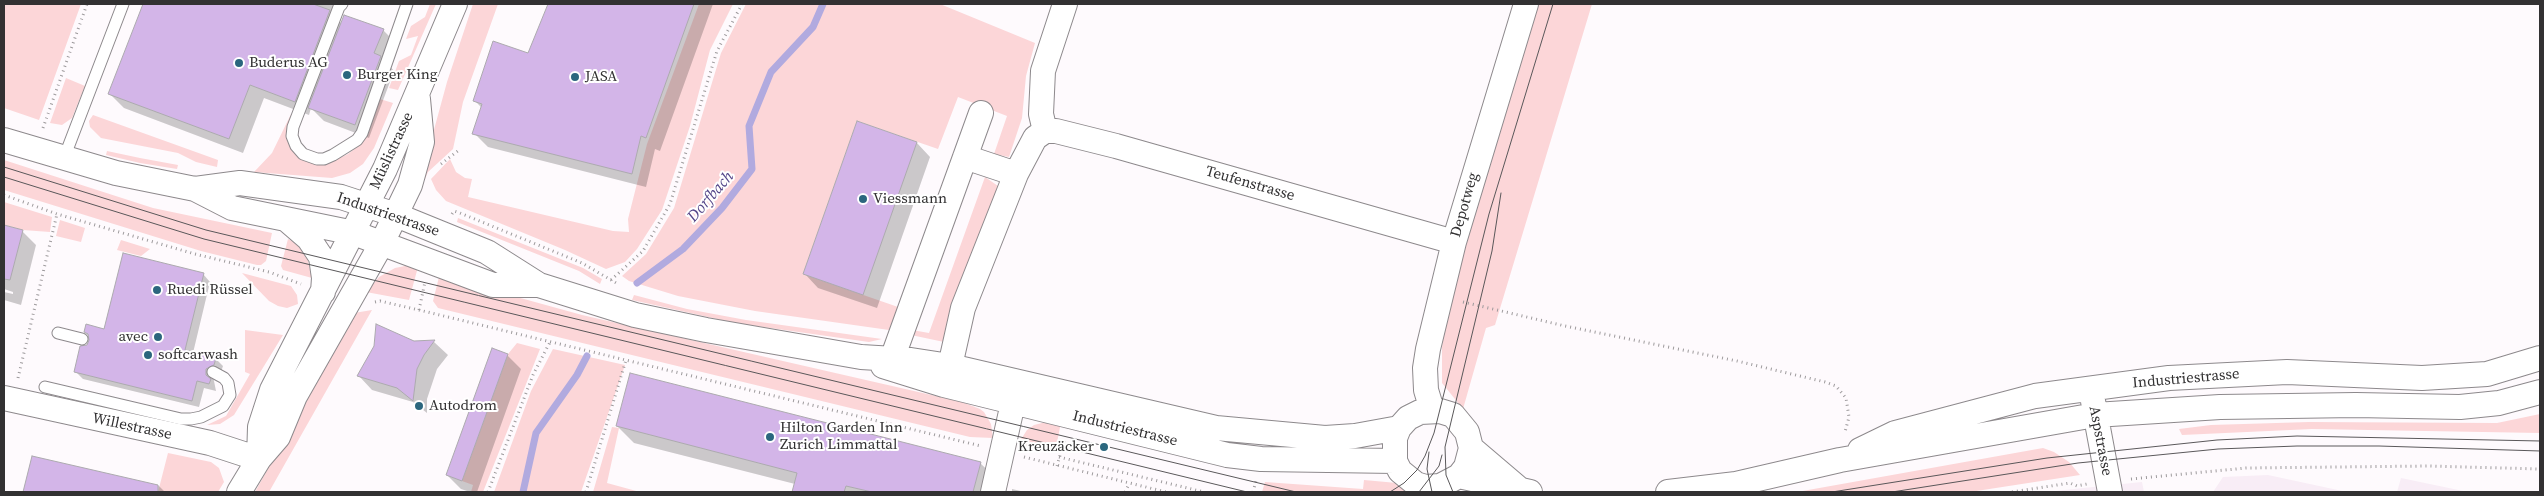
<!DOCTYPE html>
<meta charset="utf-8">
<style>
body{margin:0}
#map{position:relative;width:2544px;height:496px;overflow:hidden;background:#fefafd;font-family:"Source Serif 4",serif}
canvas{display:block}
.frame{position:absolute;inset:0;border:5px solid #323132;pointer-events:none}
</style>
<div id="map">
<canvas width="2544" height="496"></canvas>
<div class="frame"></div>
</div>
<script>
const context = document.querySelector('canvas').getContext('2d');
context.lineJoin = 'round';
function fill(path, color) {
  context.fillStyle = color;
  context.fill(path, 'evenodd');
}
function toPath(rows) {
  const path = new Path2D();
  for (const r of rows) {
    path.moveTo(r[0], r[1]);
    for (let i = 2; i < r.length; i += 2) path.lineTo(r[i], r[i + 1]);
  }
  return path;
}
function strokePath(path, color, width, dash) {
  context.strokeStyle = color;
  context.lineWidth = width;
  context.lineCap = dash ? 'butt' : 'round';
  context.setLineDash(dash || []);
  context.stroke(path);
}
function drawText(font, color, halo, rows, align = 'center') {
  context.font = font + ' "Source Serif 4",serif';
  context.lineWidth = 4;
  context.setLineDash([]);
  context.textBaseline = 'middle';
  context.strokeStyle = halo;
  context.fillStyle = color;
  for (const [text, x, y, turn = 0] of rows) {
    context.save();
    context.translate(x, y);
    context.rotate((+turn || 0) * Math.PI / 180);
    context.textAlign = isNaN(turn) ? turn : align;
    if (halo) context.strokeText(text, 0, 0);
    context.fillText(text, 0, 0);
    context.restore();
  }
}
fill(toPath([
 [2268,475,2347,492,2213,492,2223,477],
 [2401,478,2468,492,2397,492],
 [2142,482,2144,492,2048,492,2064,490]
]), '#f8edf6');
fill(toPath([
 [4,4,81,4,39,120,4,108],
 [430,4,436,4,398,90,389,88,399,61,411,55,418,36,406,39,411,26,425,17],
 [473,4,498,4,463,102,453,149,428,172,425,179,423,179,423,170,447,82],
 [699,4,733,4,710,50,690,126,662,210,637,249,625,262,606,269,565,250,446,201,436,190,431,179,450,159,456,172,465,178,472,179,468,197,613,231,629,232,628,219,647,144],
 [746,4,940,4,1035,43,1026,76,1022,118,1009,157,994,154,1007,116,958,97,938,149,857,121,803,274,898,307,889,330,755,311,678,296,629,281,622,276,646,254,674,208,721,53],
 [1536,4,1592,4,1495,325,1486,328,1463,409,1442,383,1442,347,1446,321,1457,271],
 [66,78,85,86,72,118,62,125,50,123],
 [380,99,393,103,374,148,363,164,350,173,332,178,254,172,272,153,291,114,288,129,291,148,298,157,306,161,317,165,324,165,348,154,363,142],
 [93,115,218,160,217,167,196,162,178,153,101,138,90,127,89,121],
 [107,151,140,158,178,165,177,169,140,163,106,155],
 [4,160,153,208,272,233,266,261,261,265,257,265,201,251,4,190],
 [985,177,998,186,944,342,911,335,912,330,929,333],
 [4,202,52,217,50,232,23,230,4,225],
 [458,218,583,268,602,279,600,284,579,271,457,222],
 [60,220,85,228,81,242,56,236],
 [288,239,296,243,307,257,312,278,283,270,281,266],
 [121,240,150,249,141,256,117,250],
 [405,266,418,267,409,300,366,292,379,277,395,268],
 [242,273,291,286,297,295,298,304,287,308,278,306,269,301],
 [440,273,477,286,582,315,962,402,980,409,984,412,991,424,993,438,970,437,438,308,433,301],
 [634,295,687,309,746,320,882,339,869,342,735,323,632,300],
 [372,310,269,492,255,492,354,313],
 [245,330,283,335,234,415,220,424,207,425,226,416,250,374,245,372],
 [517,343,540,349,483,492,471,492,473,485,462,481,508,354],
 [553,349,625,365,581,492,494,492,531,391],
 [2540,414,2540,433,2312,429,2182,435,2179,429,2211,425,2309,422,2497,423],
 [1050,421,1061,422,1055,453,1018,444,1027,430,1034,425],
 [612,427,619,428,607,483,640,492,593,492],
 [2043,448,2054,452,2069,462,2080,475,1970,492,1797,492],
 [168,453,211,462,219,468,224,482,218,492,158,492],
 [1364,480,1397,483,1414,492,1262,492,1265,482,1363,489]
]), '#fcd6d8');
fill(toPath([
 [144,4,338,4,334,15,342,24,383,30,397,44,389,65,394,71,369,138,324,121,311,108,309,115,264,98,243,153,124,108,110,94],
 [549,4,713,4,660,151,655,149,646,187,488,147,474,133,482,108,475,101,529,55],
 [917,143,930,157,877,308,818,288,805,274],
 [4,226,22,231,36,245,21,305,4,300,4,292,13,294,13,292,4,289],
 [203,274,210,282,193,353,216,359,223,366,221,372,213,376,216,391,204,388,199,407,83,379,76,372,91,340,85,331,105,331],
 [434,342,448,355,437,369,427,399,427,413,413,402,372,390,359,376,414,343],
 [507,355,521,369,477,492,470,492,461,489,447,475],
 [617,426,980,463,997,479,994,492,794,492,795,484,634,443],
 [32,458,159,486,165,492,25,492],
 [1012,489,1025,492,1012,492]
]), '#0003');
strokePath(toPath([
 [637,283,683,249,722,208,752,169,749,126,771,72,813,27,823,4],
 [523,492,536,433,577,375,587,356]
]), '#b1aadf', 7);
const building = toPath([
 [143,4,313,4,330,10,295,102,250,85,229,139,108,94,143,4],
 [548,4,694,4,646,138,641,136,632,174,472,134,482,104,473,101,493,41,528,53,548,4],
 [344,15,384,29,374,53,381,56,355,125,308,108,344,15],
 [857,121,917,142,863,295,803,274,857,121],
 [4,225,23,230,10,280,4,279,4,225],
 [123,253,204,273,185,350,216,358,214,365,206,369,206,375,211,379,209,384,197,381,192,401,74,372,80,346,87,345,89,340,88,334,84,332,86,324,104,329,123,253],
 [376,324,414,341,435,340,424,355,417,369,413,401,397,388,357,376,374,346,376,324],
 [492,348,508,354,462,481,446,475,492,348],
 [630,373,981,462,973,492,872,492,846,486,844,492,792,492,797,473,616,426,630,373],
 [32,456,158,485,158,492,23,492,32,456]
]);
fill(building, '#d3b5e8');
strokePath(building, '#acaaae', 1);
const lane = toPath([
 [342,4,339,7,293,127,292,136,296,146,303,154,317,159,324,159,333,155,357,140,362,133,407,4],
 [64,158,123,4],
 [58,333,82,339],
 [45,387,181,419,191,419,201,417,223,406,230,395,228,383,224,378,213,372]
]);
const street = toPath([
 [1045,131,1041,114,1043,71,1065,4],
 [4,140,116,173,195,189,232,208,354,233,493,285,539,285,635,315,706,330,861,357,911,360,950,366,1216,428,1325,438,1355,436,1399,428,1408,418,1420,412,1440,411,1453,415,1467,432,1471,448,1466,467,1459,476,1440,486,1425,487,1416,484,1400,471,1395,461,1395,438,1399,428],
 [965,157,1016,174],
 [195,189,240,183,341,197,396,215,487,252,539,285],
 [287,220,309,239,321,257,324,278,323,292],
 [892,359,981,113],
 [883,366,944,385,1227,455,1261,459,1395,461],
 [950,366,963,308,1016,174,1035,138,1045,131,1056,131,1116,146,1454,242],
 [4,398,210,443,259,459],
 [2093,401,2110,492],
 [1432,410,1426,390,1425,368,1428,349,1454,242,1526,4],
 [1471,448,1518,488],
 [1860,450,1895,433,2035,396,2169,378,2287,372,2422,378,2487,374,2540,358],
 [259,459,260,427,272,390,385,169,455,4],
 [1459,476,1530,492],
 [239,492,259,459,278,437,295,396,382,243,410,185,422,142,418,99],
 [993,492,1013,403],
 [1668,492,1736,484,1840,460,2095,415,2220,407,2356,405,2460,407,2499,403,2540,392]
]);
strokePath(lane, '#8d898c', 13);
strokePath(street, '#8d898c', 26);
strokePath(toPath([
 [43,128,87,4],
 [441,164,459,150],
 [4,195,57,214,195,254,269,272,301,284],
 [452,214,454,211,460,213,582,263,618,284],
 [611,280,643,251,670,204,717,51,742,4],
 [375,302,380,301,419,310,981,446],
 [1463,302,1565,326,1737,361,1825,382,1836,386,1846,398,1849,417,1845,432],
 [419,310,425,282],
 [18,378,57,214],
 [1024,457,1166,492],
 [1059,457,1204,492],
 [1057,466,1065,438],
 [2131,479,2246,468,2428,466,2540,469],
 [488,492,533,375,550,342],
 [586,492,626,360],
 [1125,492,1129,484],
 [1253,492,1256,481],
 [2012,492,2070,483,2077,486,2087,484]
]), '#9d9a9c', 3, [1, 4]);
strokePath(lane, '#fff', 11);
strokePath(street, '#fff', 24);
strokePath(toPath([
 [4,167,206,230,1296,492],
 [4,177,204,239,1247,492],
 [1429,452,1427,469,1432,492],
 [1390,492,1404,483,1417,470,1425,456,1434,433,1489,214,1553,4],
 [1419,492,1439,466,1442,455],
 [1453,492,1446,475,1445,447,1492,251,1501,193],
 [1832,492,2047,458,2217,440,2297,436,2540,441],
 [1892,492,2078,463,2218,449,2297,446,2379,446,2540,451]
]), '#5a585a', 1);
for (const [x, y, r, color] of [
 [239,63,5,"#2b667e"],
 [347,75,5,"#2b667e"],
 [575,77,5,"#2b667e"],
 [863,199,5,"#2b667e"],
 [157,290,5,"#2b667e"],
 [158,337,5,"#2b667e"],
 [148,355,5,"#2b667e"],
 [419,406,5,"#2b667e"],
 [770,437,5,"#2b667e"],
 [1104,447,5,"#2b667e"]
]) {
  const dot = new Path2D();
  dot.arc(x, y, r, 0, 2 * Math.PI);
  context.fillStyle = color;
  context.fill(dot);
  strokePath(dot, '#fff', 2);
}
drawText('15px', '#323132', '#fff', [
 ["Buderus AG",249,63],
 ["Burger King",357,75],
 ["JASA",585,77],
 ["Viessmann",873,199],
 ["Ruedi Rüssel",167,290],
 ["avec",148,337,"right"],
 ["softcarwash",158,355],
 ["Autodrom",429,406],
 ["Hilton Garden Inn",780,428],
 ["Zurich Limmattal",780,445],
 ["Kreuzäcker",1094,447,"right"]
], 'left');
drawText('15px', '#323132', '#fff', [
 ["Müslistrasse",392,151,-65],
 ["Teufenstrasse",1250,184,16],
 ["Depotweg",1465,205,-74],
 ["Industriestrasse",388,215,19],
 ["Industriestrasse",2186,379,-5],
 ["Willestrasse",132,427,12],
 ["Industriestrasse",1125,429,14],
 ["Aspstrasse",2100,441,79]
]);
drawText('italic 16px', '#544689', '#fff', [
 ["Dorfbach",711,197,-49]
]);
</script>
